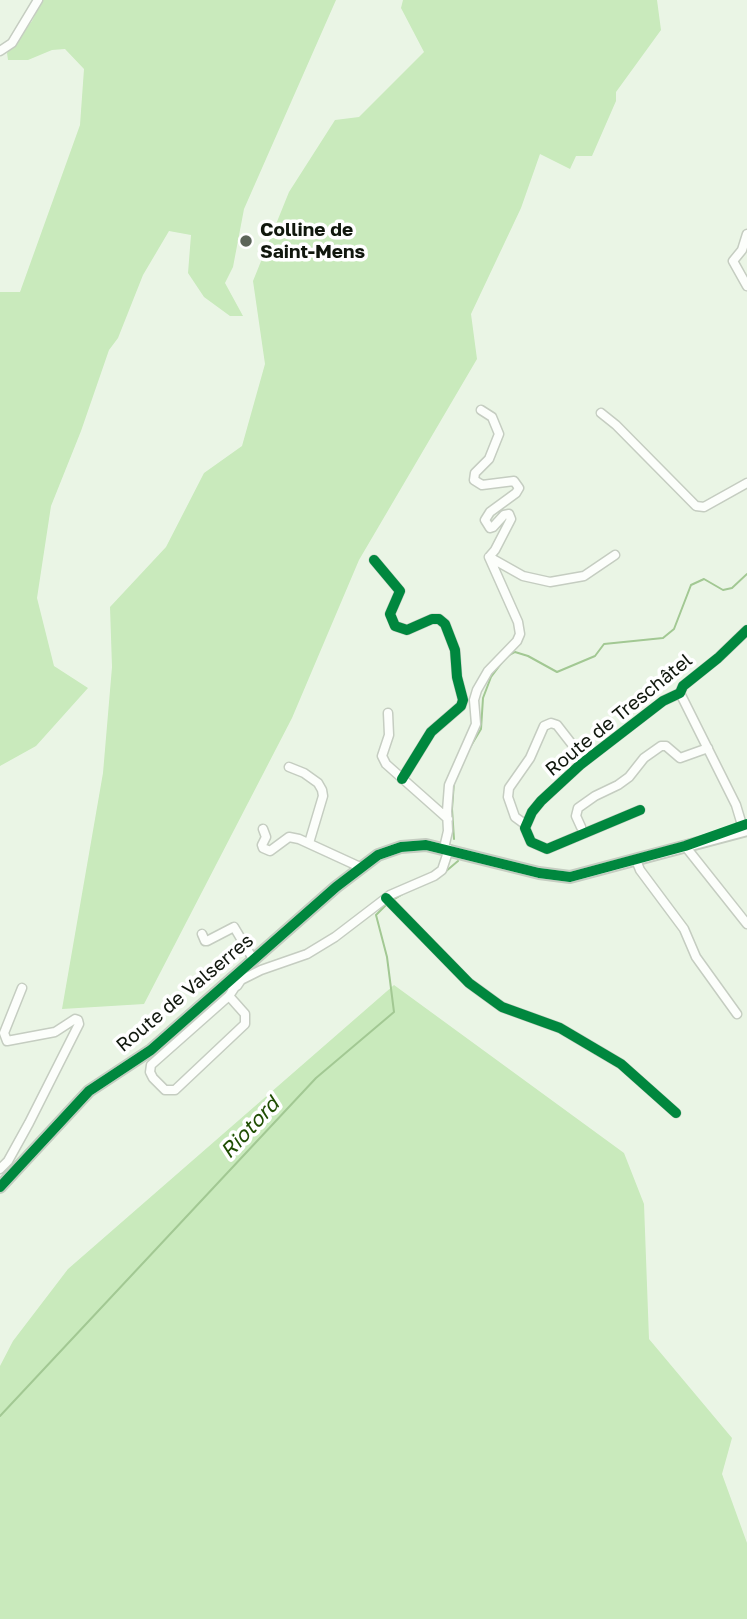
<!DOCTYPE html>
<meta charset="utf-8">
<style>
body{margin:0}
canvas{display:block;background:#eaf5e5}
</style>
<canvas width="747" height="1619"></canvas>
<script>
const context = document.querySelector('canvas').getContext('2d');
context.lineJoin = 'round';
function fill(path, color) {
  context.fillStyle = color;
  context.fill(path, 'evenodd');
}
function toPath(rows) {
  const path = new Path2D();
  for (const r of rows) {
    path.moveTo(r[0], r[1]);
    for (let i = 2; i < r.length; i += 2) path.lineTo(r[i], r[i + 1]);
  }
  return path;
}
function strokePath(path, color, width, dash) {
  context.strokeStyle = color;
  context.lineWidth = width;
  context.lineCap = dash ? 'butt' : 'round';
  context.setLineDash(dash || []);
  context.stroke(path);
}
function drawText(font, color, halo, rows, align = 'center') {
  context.font = font + ' "Golos Text",sans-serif';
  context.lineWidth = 7;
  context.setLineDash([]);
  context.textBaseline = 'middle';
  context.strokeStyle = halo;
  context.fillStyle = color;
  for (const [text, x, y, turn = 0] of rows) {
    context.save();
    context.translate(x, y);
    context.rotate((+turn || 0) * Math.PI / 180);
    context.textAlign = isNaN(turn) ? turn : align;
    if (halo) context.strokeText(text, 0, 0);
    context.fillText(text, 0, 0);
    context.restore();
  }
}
fill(toPath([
 [42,0,336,0,244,209,233,267,225,283,243,316,230,316,204,297,188,273,191,235,169,231,143,275,118,338,109,350,81,431,51,506,37,598,54,666,88,688,36,746,0,766,0,292,20,292,80,125,84,69,65,49,52,50,28,60,8,60,7,53,32,21],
 [403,0,657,0,661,30,616,92,616,101,592,156,576,156,570,169,540,154,521,208,471,314,477,359,359,560,292,718,144,1004,62,1009,103,773,112,667,110,607,166,547,204,473,242,446,265,364,253,281,289,192,335,120,359,117,424,52,401,8],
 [394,985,624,1153,644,1204,649,1339,732,1438,722,1474,747,1543,747,1619,0,1619,0,1366,13,1341,68,1269]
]), '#c9eabc');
strokePath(toPath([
 [469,749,481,729,483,698,491,677,506,657,515,652,528,656,557,672,595,656,604,644,663,638,674,629,691,585,704,579,723,590,732,588,747,574],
 [454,839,452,809,454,782],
 [445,872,458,861],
 [393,900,406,892],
 [0,1416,316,1078,394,1012,387,957,376,915,388,903]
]), '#a2c893', 2);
const street = toPath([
 [0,51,12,43,38,0],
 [747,234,742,250,733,261,747,286],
 [481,410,492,417,499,434,489,459,475,473,474,480,482,485,514,481,519,488,516,493,490,512,485,520,490,528,493,527,504,515,509,514,511,519,495,550,489,557],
 [601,413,616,425,696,506,704,507,747,483],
 [491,558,523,576,550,582,584,576,615,555],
 [374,560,400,591,390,614,395,626,407,630,432,619,439,619,445,624,455,650,457,677,463,700,461,706,431,732,402,779],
 [680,693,736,805,742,825],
 [388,713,389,735,382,756,386,764,448,819],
 [289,767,304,773,318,783,322,790,323,796,309,843],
 [640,810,547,849,531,842,525,828,532,812,541,801,580,765,663,701,680,693,683,686,718,658,747,630],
 [526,825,515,817,508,797,509,788,530,758,544,726,551,723,557,725,585,761],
 [581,827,576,816,578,808,595,796,618,785,629,777,644,758,661,746,666,746,680,758,708,748],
 [263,829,266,837,262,845,263,848,270,851,289,837,299,839,360,867],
 [685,846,747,924],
 [444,848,448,831,447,811,449,785,476,724,474,700,477,690,488,671,517,641,520,634,518,622,489,557],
 [636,860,640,870,684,929,696,957,737,1014],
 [386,898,469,983,502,1007,560,1028,621,1064,676,1113],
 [202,934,205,941,207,941,234,927,253,959],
 [231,986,237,986,241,980,261,970,307,954,335,937,390,895,434,876,442,870,449,849],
 [229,996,245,1014,245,1024,175,1090,165,1090,153,1078,150,1072,151,1065,229,996,235,987],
 [0,1169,8,1161,29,1123,79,1024,78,1020,75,1019,55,1032,7,1041,4,1033,22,988]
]);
const secondary = toPath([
 [0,1187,89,1091,151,1050,336,887,378,855,401,847,426,845,539,873,570,877,747,830]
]);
strokePath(street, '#c5cdc1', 11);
strokePath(secondary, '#c5cdc1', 14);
strokePath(street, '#fcfefb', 8);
strokePath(secondary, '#fcfefb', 10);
strokePath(toPath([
 [374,560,400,591,390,614,395,626,407,630,432,619,439,619,445,624,455,650,457,677,463,700,461,706,431,732,402,779],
 [640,810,547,849,531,842,525,828,532,812,541,801,580,765,663,701,680,693,683,686,718,658,747,630],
 [386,898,469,983,502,1007,560,1028,621,1064,676,1113],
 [0,1187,89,1091,151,1050,336,887,378,855,401,847,426,845,539,873,570,877,685,846,747,824]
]), '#00873e', 10);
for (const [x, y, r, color] of [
 [246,241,7,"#5c6559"]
]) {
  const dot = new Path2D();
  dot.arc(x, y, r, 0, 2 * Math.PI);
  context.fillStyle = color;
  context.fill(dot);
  strokePath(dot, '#fff', 2.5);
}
drawText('bold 19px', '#10170d', '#fff', [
 ["Colline de",260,230],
 ["Saint-Mens",260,252]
], 'left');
drawText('19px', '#10170d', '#fff', [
 ["Route de Treschâtel",619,715,-39],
 ["Route de Valserres",185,993,-40]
]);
drawText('italic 21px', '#204e03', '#fff', [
 ["Riotord",250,1128,-47]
]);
</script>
